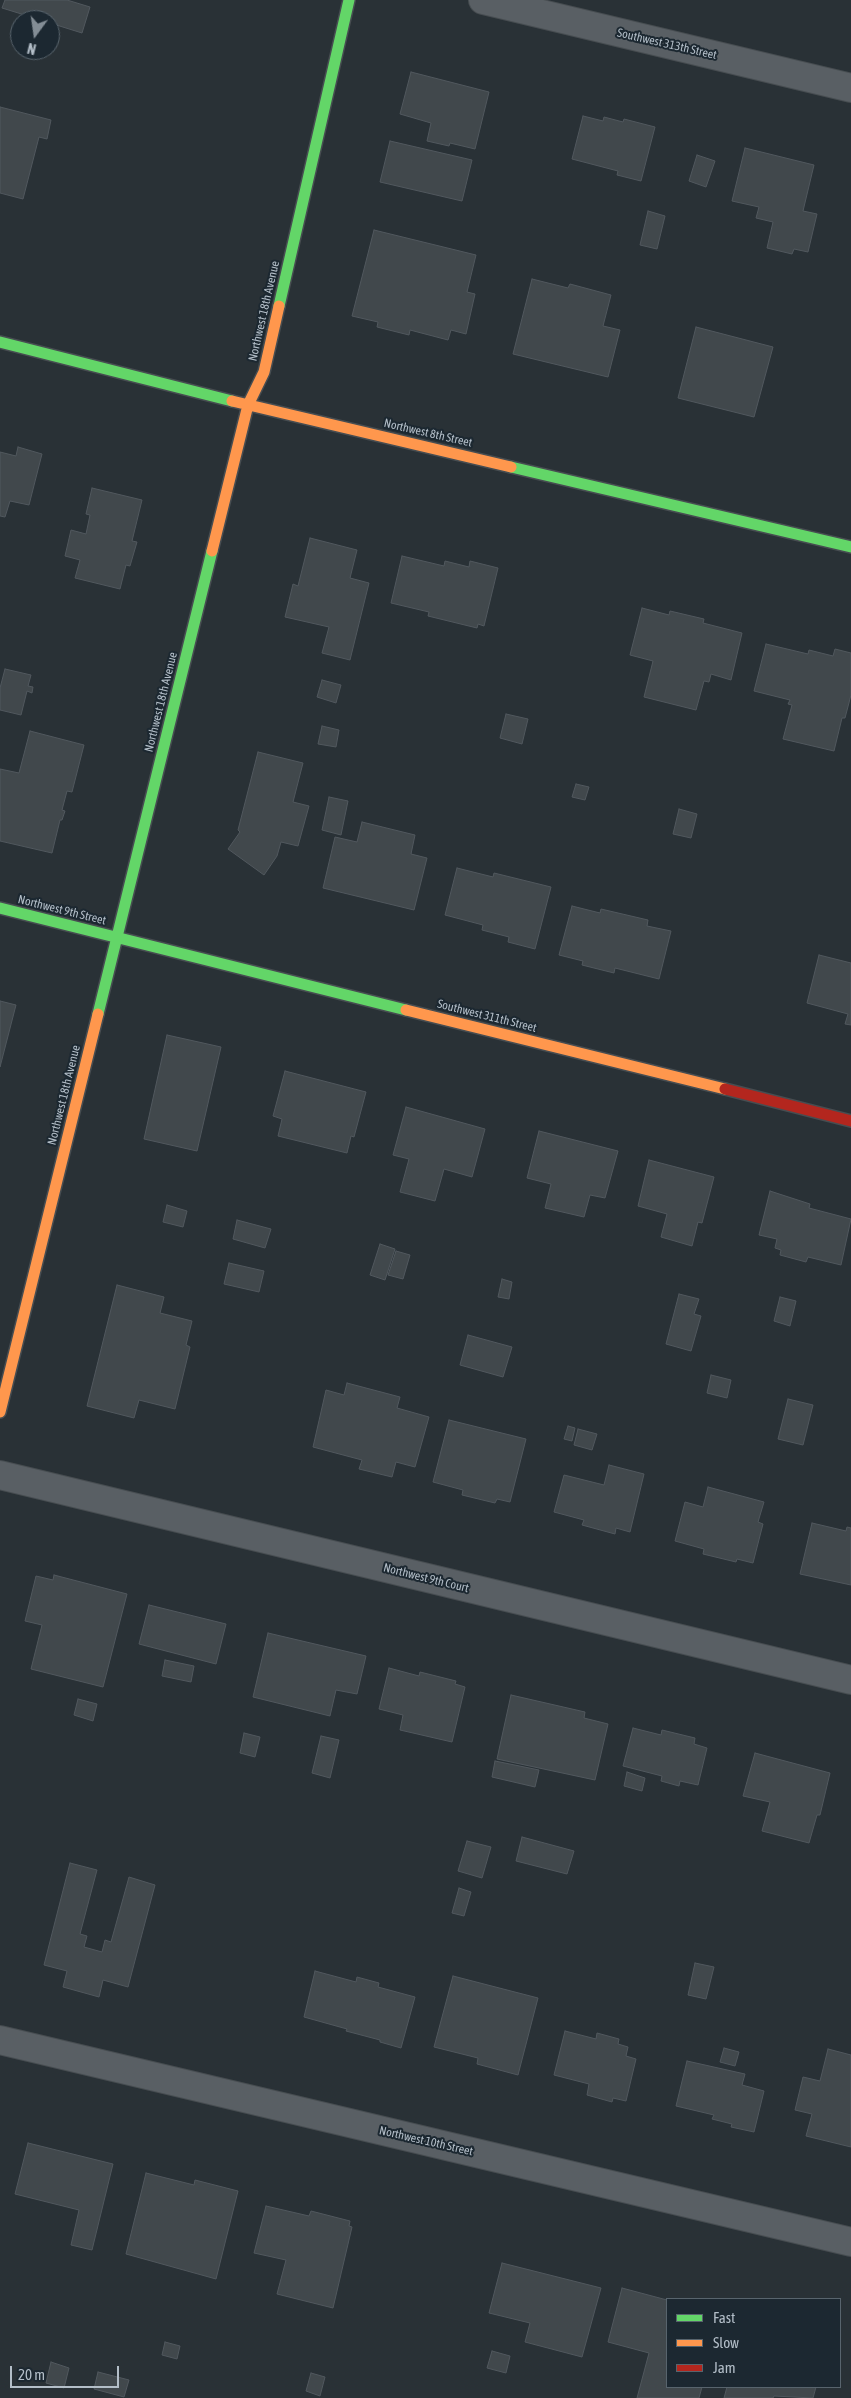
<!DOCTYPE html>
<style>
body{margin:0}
#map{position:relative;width:851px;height:2398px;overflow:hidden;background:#293136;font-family:"Asap Condensed",sans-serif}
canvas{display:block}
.legend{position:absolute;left:666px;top:2298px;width:175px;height:90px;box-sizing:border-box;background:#1c2831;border:1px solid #58646d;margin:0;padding:6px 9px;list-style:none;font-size:15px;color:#b3bec8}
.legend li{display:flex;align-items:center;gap:10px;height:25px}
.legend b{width:25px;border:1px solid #58646d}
.north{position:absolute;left:10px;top:10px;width:50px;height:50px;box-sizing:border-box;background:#1c2831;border:1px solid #58646d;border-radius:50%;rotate:194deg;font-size:14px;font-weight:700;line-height:20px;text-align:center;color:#b3bec8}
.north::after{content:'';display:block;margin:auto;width:18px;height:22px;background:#838d95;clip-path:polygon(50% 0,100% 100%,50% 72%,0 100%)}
.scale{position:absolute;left:10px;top:2366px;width:109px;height:22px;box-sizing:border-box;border:2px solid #b3bec8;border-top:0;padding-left:6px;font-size:15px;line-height:18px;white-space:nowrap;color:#b3bec8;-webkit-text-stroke:4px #1c2831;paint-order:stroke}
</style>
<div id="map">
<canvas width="851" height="2398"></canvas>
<ul class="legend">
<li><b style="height:6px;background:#63d668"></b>Fast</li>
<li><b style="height:6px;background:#ff974d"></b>Slow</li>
<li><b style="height:6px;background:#b3261e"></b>Jam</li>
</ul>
<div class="north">N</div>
<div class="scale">20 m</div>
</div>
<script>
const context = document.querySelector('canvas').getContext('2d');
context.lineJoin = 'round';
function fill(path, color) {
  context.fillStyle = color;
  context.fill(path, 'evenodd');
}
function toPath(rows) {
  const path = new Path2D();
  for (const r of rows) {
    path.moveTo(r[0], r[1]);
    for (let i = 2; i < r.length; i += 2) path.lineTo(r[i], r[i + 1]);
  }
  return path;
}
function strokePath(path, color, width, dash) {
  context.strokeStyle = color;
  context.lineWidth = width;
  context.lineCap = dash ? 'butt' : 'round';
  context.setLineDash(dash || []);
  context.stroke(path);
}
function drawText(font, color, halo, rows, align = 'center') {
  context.font = font + ' "Asap Condensed",sans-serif';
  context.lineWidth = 4;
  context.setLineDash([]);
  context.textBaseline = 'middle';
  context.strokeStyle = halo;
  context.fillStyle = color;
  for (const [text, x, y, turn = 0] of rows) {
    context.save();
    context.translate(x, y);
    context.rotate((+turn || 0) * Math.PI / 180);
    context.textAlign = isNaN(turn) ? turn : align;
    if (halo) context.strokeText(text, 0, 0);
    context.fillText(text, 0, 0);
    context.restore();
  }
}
const building = toPath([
 [5,0,67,0,90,7,82,33,50,23,50,20,41,20,2,8,5,0],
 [411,72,489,92,475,149,450,143,449,146,427,141,431,123,400,114,411,72],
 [0,107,51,120,47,139,39,137,23,199,0,193,0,107],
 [583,116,603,121,604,117,623,122,624,119,655,127,641,181,617,175,618,171,572,159,583,116],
 [390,141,472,160,462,201,380,182,390,141],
 [745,148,814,165,803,211,817,214,808,252,794,249,792,254,767,248,773,222,756,218,759,207,732,201,745,148],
 [697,155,715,161,706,187,689,181,697,155],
 [648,211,665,216,657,249,640,245,648,211],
 [374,230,476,255,467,292,475,294,466,334,451,330,448,340,410,330,409,335,377,327,378,322,352,316,374,230],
 [532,279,568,288,570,284,611,295,603,326,620,330,608,377,513,354,532,279],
 [696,327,773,347,754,417,678,398,696,327],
 [18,447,42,454,29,505,10,501,5,517,0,516,0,452,16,456,18,447],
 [92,488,142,500,132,541,137,542,130,566,126,565,120,589,75,578,80,560,65,556,71,530,86,534,90,515,86,514,92,488],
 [310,538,357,550,350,578,369,583,350,660,322,653,329,627,285,617,293,584,298,586,310,538],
 [402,556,444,566,445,561,469,567,470,561,498,568,484,626,478,624,477,628,428,616,429,612,391,603,402,556],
 [642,608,669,615,670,611,704,619,703,623,742,633,731,680,711,674,709,682,704,681,696,710,644,697,653,661,630,655,642,608],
 [766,644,808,654,809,650,833,656,835,649,851,653,851,695,845,718,842,718,834,751,783,739,792,705,788,704,790,700,754,691,766,644],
 [5,669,31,675,28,686,33,687,32,693,27,691,21,715,0,710,0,688,5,669],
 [322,680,341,685,336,703,317,697,322,680],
 [506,714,528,719,522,744,500,738,506,714],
 [322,726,339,730,336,747,318,744,322,726],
 [30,731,84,745,72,792,67,791,62,810,65,811,62,820,60,820,52,853,0,841,0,769,19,773,30,731],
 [258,752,303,763,293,802,309,806,298,846,281,842,277,856,264,875,228,849,240,832,238,830,258,752],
 [576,784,589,787,585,800,572,797,576,784],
 [329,797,348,801,341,835,322,830,329,797],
 [679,809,697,814,691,838,673,834,679,809],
 [362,822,415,835,411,854,427,858,414,910,323,888,335,837,357,842,362,822],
 [457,868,493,877,494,873,551,887,535,949,508,942,509,937,482,930,483,925,445,915,457,868],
 [572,906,600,913,601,909,648,920,647,926,671,931,659,979,615,968,614,973,582,965,583,961,559,955,572,906],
 [819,955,851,963,851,1025,845,1024,848,1014,807,1003,819,955],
 [0,1001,16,1005,0,1067,0,1001],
 [167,1035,221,1047,197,1151,144,1139,167,1035],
 [285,1071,366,1092,354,1137,351,1136,347,1153,278,1136,282,1119,273,1116,285,1071],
 [406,1107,485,1129,472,1177,444,1169,435,1201,400,1192,409,1159,393,1155,406,1107],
 [539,1131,618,1151,605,1198,590,1195,584,1217,545,1208,551,1184,527,1178,539,1131],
 [649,1160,714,1177,702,1223,698,1222,692,1246,661,1237,667,1214,638,1206,649,1160],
 [770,1191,810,1204,809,1208,851,1219,841,1265,808,1257,806,1262,780,1255,781,1250,775,1248,777,1239,759,1235,770,1191],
 [167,1205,187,1211,183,1227,163,1222,167,1205],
 [237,1220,271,1229,265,1248,233,1239,237,1220],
 [380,1244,395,1249,385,1280,370,1275,380,1244],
 [396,1251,410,1255,403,1279,388,1275,396,1251],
 [229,1263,264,1271,259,1292,224,1284,229,1263],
 [502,1279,512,1282,509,1299,498,1297,502,1279],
 [117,1285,164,1297,160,1313,192,1321,186,1345,190,1347,175,1409,139,1400,134,1418,87,1406,117,1285],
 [679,1294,699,1299,694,1314,701,1316,691,1351,666,1344,679,1294],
 [780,1297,796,1301,790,1326,774,1321,780,1297],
 [468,1335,512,1347,503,1377,460,1365,468,1335],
 [711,1375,731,1380,727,1398,707,1393,711,1375],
 [347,1383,400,1397,397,1408,429,1417,415,1467,396,1462,392,1477,359,1469,362,1460,313,1447,326,1390,344,1395,347,1383],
 [788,1399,813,1405,803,1445,778,1439,788,1399],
 [449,1420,526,1439,510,1502,497,1499,495,1503,462,1495,463,1490,433,1482,449,1420],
 [568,1426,575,1428,572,1441,564,1439,568,1426],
 [578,1429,597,1434,592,1450,574,1445,578,1429],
 [609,1465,644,1474,630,1532,616,1528,615,1534,582,1525,584,1520,554,1512,564,1475,604,1485,609,1465],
 [708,1487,764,1502,758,1522,763,1524,753,1563,737,1559,736,1562,703,1554,704,1549,675,1541,685,1502,703,1507,708,1487],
 [812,1523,846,1531,847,1527,851,1528,851,1585,800,1574,812,1523],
 [54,1575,127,1594,103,1687,31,1669,42,1625,25,1621,36,1576,53,1580,54,1575],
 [149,1605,226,1624,216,1664,139,1644,149,1605],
 [268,1633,366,1656,357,1694,336,1690,330,1716,253,1697,268,1633],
 [165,1660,194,1666,191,1682,162,1676,165,1660],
 [389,1668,419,1676,420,1672,456,1681,455,1684,465,1687,452,1742,400,1730,403,1715,379,1709,389,1668],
 [511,1695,585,1712,584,1718,608,1724,595,1780,497,1759,511,1695],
 [78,1699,97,1704,93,1721,74,1715,78,1699],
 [633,1728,661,1735,662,1730,695,1738,694,1744,707,1748,698,1785,680,1781,679,1786,661,1781,662,1776,623,1766,633,1728],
 [244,1733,260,1737,255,1757,240,1753,244,1733],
 [321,1736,339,1740,330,1778,312,1773,321,1736],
 [755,1753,830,1773,820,1815,817,1815,809,1843,762,1831,770,1802,743,1796,755,1753],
 [495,1761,539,1770,535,1787,492,1777,495,1761],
 [627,1772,645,1778,642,1791,624,1786,627,1772],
 [522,1837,574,1851,567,1874,516,1861,522,1837],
 [467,1841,491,1847,482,1878,458,1871,467,1841],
 [70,1863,97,1870,80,1934,87,1936,84,1947,102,1952,105,1940,111,1942,129,1877,155,1885,128,1987,103,1980,99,1997,63,1987,67,1971,44,1965,70,1863],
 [459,1888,471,1892,464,1916,452,1913,459,1888],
 [695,1963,714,1967,706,1999,688,1995,695,1963],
 [315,1971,356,1982,357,1977,379,1983,378,1987,415,1997,401,2048,380,2042,380,2040,346,2031,347,2029,304,2017,315,1971],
 [453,1976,538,1998,518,2075,477,2064,478,2058,434,2047,453,1976],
 [565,2031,596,2039,597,2033,619,2039,618,2044,628,2047,626,2056,636,2059,626,2101,613,2098,612,2102,587,2095,589,2084,554,2075,565,2031],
 [724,2048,739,2052,735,2066,720,2062,724,2048],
 [828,2049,851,2055,851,2147,806,2136,812,2114,795,2110,803,2077,820,2081,828,2049],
 [687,2061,745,2074,742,2085,764,2091,754,2132,731,2127,732,2124,712,2119,714,2115,676,2106,687,2061],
 [28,2143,113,2164,92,2250,71,2245,79,2210,15,2194,28,2143],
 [146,2173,194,2185,195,2180,238,2191,216,2279,126,2254,146,2173],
 [266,2206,309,2216,311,2211,350,2221,349,2226,352,2227,333,2308,277,2294,286,2260,254,2253,266,2206],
 [502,2263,601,2288,582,2357,525,2342,530,2323,489,2313,502,2263],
 [622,2288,667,2300,667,2387,702,2387,699,2398,637,2398,649,2353,608,2342,622,2288],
 [165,2342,180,2346,177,2359,162,2355,165,2342],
 [492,2351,510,2356,506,2373,487,2368,492,2351],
 [51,2362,69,2368,64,2388,46,2383,51,2362],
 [98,2372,129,2380,124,2397,94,2389,98,2372],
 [311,2373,325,2377,320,2396,306,2391,311,2373],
 [727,2387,816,2387,813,2398,774,2396,773,2398,724,2398,727,2387]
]);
fill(building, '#41484c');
strokePath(building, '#51585e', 1);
const street = toPath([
 [483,0,851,88],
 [0,1475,851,1680],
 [0,2040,851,2242]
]);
const fast = toPath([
 [279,306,349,0],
 [0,342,232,401],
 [511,467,851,547],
 [0,908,406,1010],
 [98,1014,212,551]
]);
const slow = toPath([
 [232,401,511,467],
 [212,551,248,405,264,372,279,306],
 [406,1010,725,1089],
 [0,1412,98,1014]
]);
const jam = toPath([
 [725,1089,851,1121]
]);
strokePath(street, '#474d51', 30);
strokePath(fast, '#474d51', 14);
strokePath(slow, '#474d51', 14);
strokePath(jam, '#474d51', 14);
strokePath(street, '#595f64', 28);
strokePath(fast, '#63d668', 11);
strokePath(slow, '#ff974d', 11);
strokePath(jam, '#b3261e', 11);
drawText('12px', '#b3bec8', '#1c2831', [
 ["Southwest 313th Street",667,44,13],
 ["Northwest 18th Avenue",264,311,-77],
 ["Northwest 8th Street",428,433,13],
 ["Northwest 18th Avenue",161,702,-76],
 ["Northwest 9th Street",62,910,14],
 ["Southwest 311th Street",487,1016,14],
 ["Northwest 18th Avenue",64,1095,-76],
 ["Northwest 9th Court",426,1578,14],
 ["Northwest 10th Street",426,2141,13]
]);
</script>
